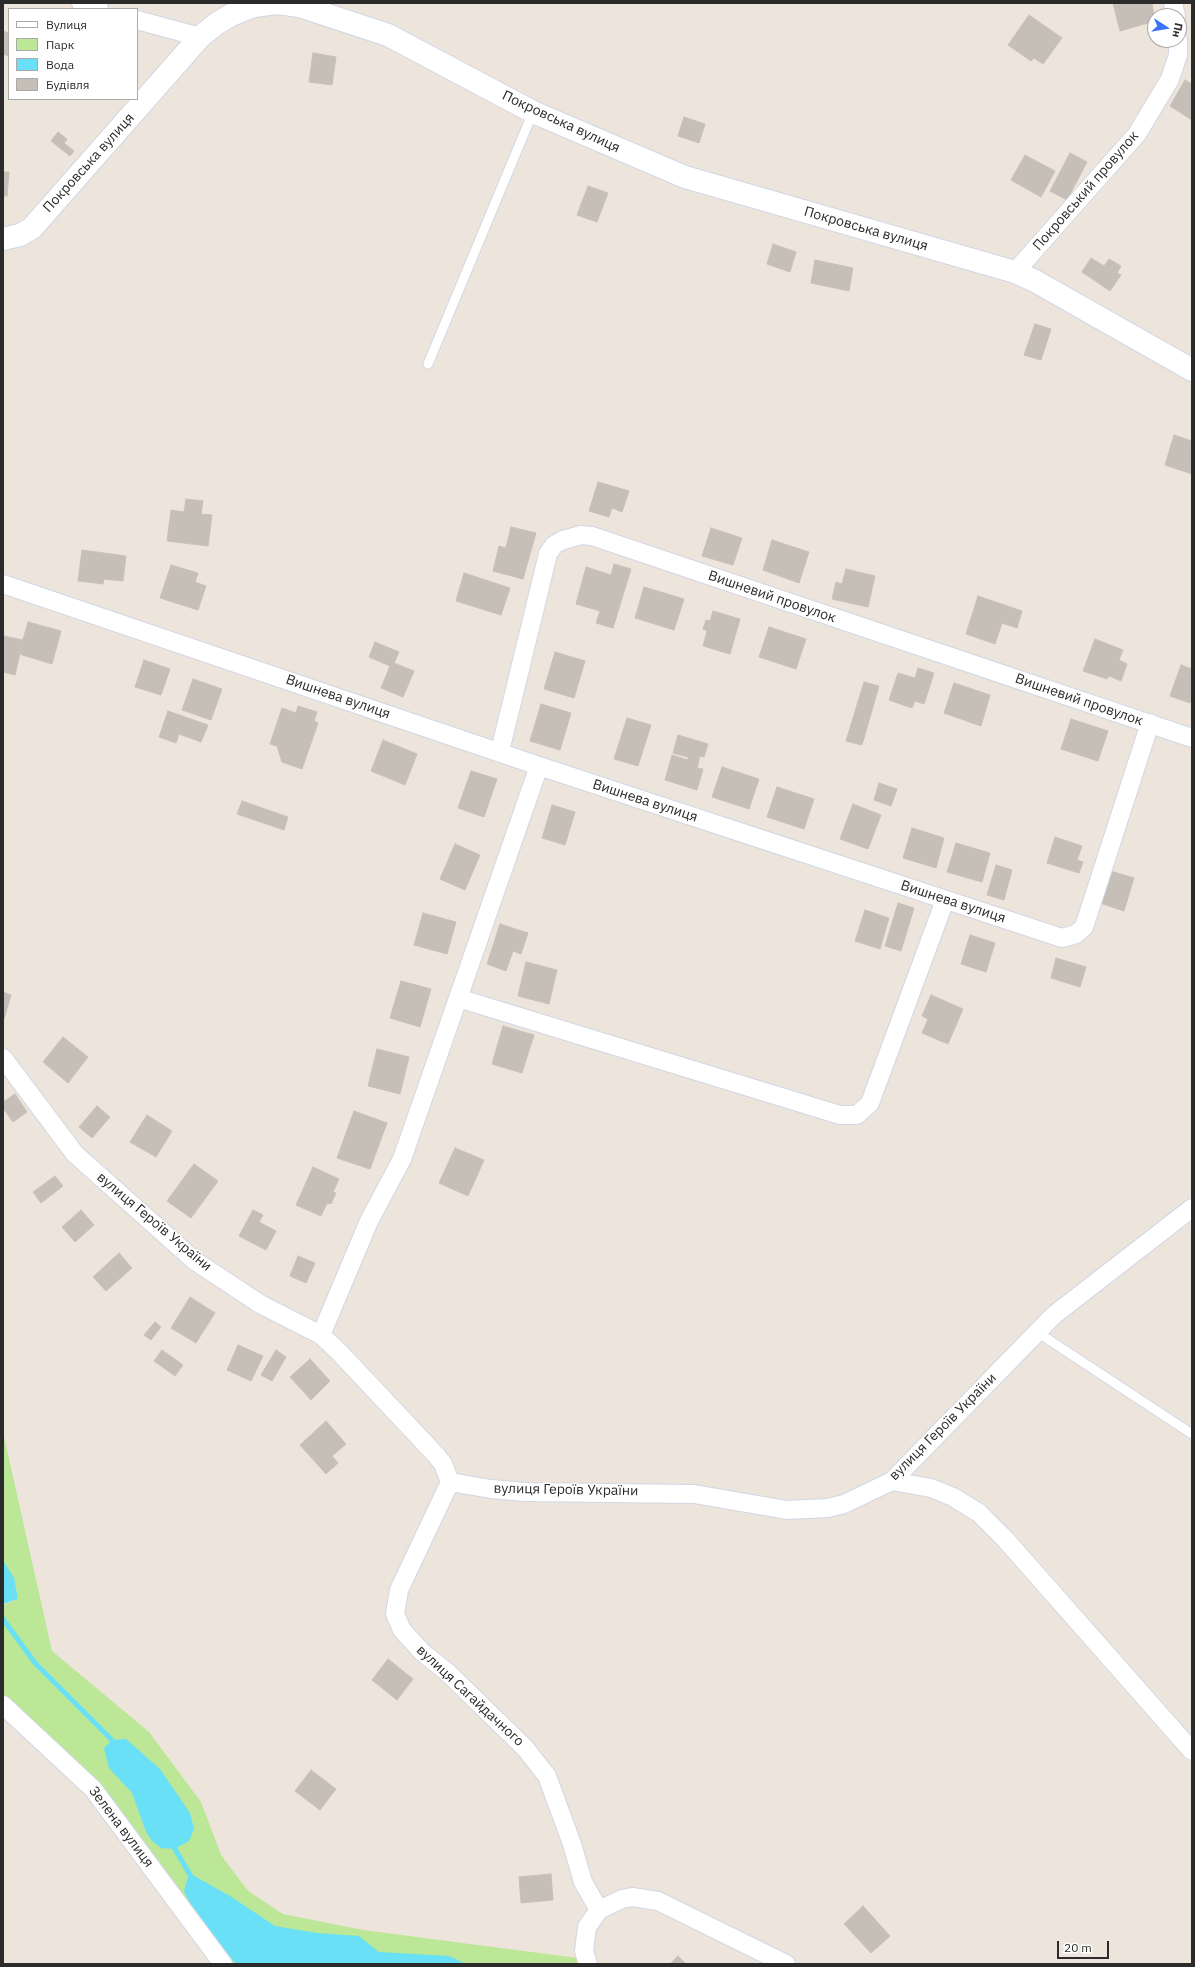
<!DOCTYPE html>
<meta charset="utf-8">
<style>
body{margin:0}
#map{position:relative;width:1195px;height:1967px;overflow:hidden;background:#ede4dc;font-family:"IBM Plex Sans",sans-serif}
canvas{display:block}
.frame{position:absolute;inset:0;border:4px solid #2b2b2b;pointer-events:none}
.legend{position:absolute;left:8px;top:8px;width:130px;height:92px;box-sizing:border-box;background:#fff;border:1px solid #aaa;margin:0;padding:5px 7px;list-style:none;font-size:12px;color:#2b2b2b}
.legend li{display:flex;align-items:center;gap:8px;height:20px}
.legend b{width:20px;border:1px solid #aaa}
.north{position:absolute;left:1147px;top:8px;width:40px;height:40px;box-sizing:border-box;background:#fff;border:1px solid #aaa;border-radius:50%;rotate:102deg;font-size:11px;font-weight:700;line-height:16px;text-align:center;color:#2b2b2b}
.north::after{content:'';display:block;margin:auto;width:14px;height:18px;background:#3873ff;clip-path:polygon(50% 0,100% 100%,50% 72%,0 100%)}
.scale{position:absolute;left:1057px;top:1941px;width:52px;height:18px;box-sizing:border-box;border:2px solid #2b2b2b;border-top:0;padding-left:5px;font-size:12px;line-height:14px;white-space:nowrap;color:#2b2b2b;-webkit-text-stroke:3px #fff;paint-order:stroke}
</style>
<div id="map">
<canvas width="1195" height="1967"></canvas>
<div class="frame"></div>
<ul class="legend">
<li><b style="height:5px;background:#fff"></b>Вулиця</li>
<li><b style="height:11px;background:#bbe796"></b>Парк</li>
<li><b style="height:11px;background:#69e0f5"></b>Вода</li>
<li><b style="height:11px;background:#c6bfb8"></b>Будівля</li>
</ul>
<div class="north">Пн</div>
<div class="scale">20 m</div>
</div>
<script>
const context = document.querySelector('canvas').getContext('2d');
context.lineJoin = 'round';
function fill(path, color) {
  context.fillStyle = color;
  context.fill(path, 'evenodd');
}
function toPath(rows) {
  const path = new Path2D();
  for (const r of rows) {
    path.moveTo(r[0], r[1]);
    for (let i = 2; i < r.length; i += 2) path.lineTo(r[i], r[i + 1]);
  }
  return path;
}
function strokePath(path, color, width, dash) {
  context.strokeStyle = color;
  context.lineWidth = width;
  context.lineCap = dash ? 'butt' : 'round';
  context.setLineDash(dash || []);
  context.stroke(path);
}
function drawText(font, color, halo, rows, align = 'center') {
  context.font = font + ' "IBM Plex Sans",sans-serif';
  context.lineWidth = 3;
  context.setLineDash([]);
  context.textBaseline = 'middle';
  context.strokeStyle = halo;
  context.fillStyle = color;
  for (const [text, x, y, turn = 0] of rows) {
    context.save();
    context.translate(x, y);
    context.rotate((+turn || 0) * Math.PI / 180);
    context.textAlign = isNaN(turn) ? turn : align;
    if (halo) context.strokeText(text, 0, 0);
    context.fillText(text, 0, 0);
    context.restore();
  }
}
fill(toPath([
 [3,1432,52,1651,149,1732,201,1802,221,1855,248,1891,283,1914,363,1930,585,1959,588,1964,223,1964,93,1789,3,1705,3,1605,18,1599,3,1559]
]), '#bbe796');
fill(toPath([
 [3,1560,14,1578,18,1599,3,1604],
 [126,1739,160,1769,190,1813,194,1829,189,1841,174,1849,161,1848,152,1841,146,1832,132,1793,109,1768,104,1748,112,1740],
 [189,1873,230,1896,275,1926,317,1933,359,1936,379,1952,449,1956,466,1964,236,1964,195,1913,184,1891]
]), '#69e0f5');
strokePath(toPath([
 [3,1619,35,1663,112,1740,115,1745],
 [172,1844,192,1878]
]), '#69e0f5', 5);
const building = toPath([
 [1113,3,1152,3,1155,21,1120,31,1113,3],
 [1029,15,1062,38,1043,64,1034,58,1031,61,1008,45,1029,15],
 [3,31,9,33,9,56,3,54,3,31],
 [313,53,336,57,332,85,309,82,313,53],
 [1185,80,1192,84,1192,120,1170,106,1185,80],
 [684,117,705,124,699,143,678,136,684,117],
 [58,132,67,139,64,143,74,151,70,156,51,141,58,132],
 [1070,153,1087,162,1067,200,1050,191,1070,153],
 [1025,155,1055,171,1041,197,1011,180,1025,155],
 [3,172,9,172,7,196,3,196,3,172],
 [588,186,608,193,597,222,577,215,588,186],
 [773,244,796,252,790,272,767,264,773,244],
 [1091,258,1104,266,1109,259,1121,266,1117,273,1121,275,1110,291,1082,272,1091,258],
 [815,260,853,268,849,291,811,283,815,260],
 [1035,324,1051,329,1041,360,1024,355,1035,324],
 [1174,435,1192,441,1192,474,1165,465,1174,435],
 [598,482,629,491,622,512,612,508,609,517,589,511,598,482],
 [186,499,203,501,201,514,212,515,208,546,167,541,171,510,184,512,186,499],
 [511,527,536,533,523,579,493,571,499,546,506,548,511,527],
 [711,528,742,538,733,565,702,556,711,528],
 [772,540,809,552,799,583,763,570,772,540],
 [82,550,126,556,123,581,104,579,103,584,78,581,82,550],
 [614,564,631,569,613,628,596,623,600,611,576,604,586,567,611,575,614,564],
 [171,565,198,573,195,582,206,586,198,610,160,598,171,565],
 [846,569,875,576,868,607,832,599,836,582,842,584,846,569],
 [464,573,510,588,501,615,456,601,464,573],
 [644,587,684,599,674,630,635,618,644,587],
 [978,596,1022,611,1017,628,1002,623,995,644,966,634,978,596],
 [713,611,740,619,730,654,703,646,707,631,703,629,706,620,710,621,713,611],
 [28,622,61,631,52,664,19,654,28,622],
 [769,627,806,639,796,669,759,657,769,627],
 [4,636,23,640,15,675,3,672,4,636],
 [1095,639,1123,650,1119,660,1127,664,1121,681,1109,676,1107,679,1083,671,1095,639],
 [375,642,399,652,394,663,414,671,403,697,381,688,390,666,369,657,375,642],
 [555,652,585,661,574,698,544,689,555,652],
 [144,660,170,669,161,695,135,687,144,660],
 [1181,665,1192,669,1192,698,1190,703,1170,696,1181,665],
 [918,668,934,673,924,704,915,701,912,708,889,700,898,673,915,678,918,668],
 [193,679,222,689,211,720,182,710,193,679],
 [864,682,879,686,862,745,846,741,864,682],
 [954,683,990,695,981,726,944,713,954,683],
 [541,704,571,713,560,750,530,741,541,704],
 [298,706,317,712,314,721,318,723,302,769,282,762,277,746,270,744,282,708,296,713,298,706],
 [168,711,208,725,201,742,179,734,176,743,159,737,168,711],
 [627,718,651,725,638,766,614,759,627,718],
 [1071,719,1108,731,1098,761,1061,749,1071,719],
 [678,735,708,744,704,757,700,756,697,768,703,769,697,790,665,780,672,755,688,760,688,757,673,753,678,735],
 [383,740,417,754,405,785,371,771,383,740],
 [722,767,759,779,749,809,712,797,722,767],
 [471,771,497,779,484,817,458,808,471,771],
 [879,783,897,789,891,806,874,800,879,783],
 [777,787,814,799,804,829,767,817,777,787],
 [242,801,288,817,284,830,237,814,242,801],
 [853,804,881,815,868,849,840,839,853,804],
 [552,805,575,812,565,845,542,838,552,805],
 [912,828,944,838,936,868,903,858,912,828],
 [1055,837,1082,846,1077,860,1083,862,1079,873,1047,863,1055,837],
 [956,843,990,853,982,882,947,872,956,843],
 [455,844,480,855,465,890,440,879,455,844],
 [996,865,1012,870,1004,900,987,895,996,865],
 [1107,870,1134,878,1124,911,1097,902,1107,870],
 [898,903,914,908,901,951,885,946,898,903],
 [865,910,889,918,880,949,855,941,865,910],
 [423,913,456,922,447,954,414,945,423,913],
 [500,924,528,933,521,954,513,951,506,971,487,964,500,924],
 [970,935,995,943,986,972,961,964,970,935],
 [1056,958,1086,967,1080,987,1051,978,1056,958],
 [526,962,557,970,549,1004,518,996,526,962],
 [401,981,431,989,420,1027,390,1018,401,981],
 [3,992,11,995,4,1019,3,1018,3,992],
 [931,995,963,1009,948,1044,922,1033,928,1019,922,1016,931,995],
 [503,1026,534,1035,522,1073,492,1064,503,1026],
 [63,1037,88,1057,68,1083,43,1062,63,1037],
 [377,1049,409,1057,400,1094,368,1086,377,1049],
 [15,1094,27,1112,13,1122,3,1108,3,1102,15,1094],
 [97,1106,110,1117,92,1138,79,1127,97,1106],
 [354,1111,387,1123,370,1169,337,1158,354,1111],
 [147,1115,172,1131,156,1157,130,1142,147,1115],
 [455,1148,484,1160,468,1196,439,1183,455,1148],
 [194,1164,218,1181,191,1218,167,1201,194,1164],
 [313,1167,339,1179,333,1192,336,1193,331,1204,327,1203,321,1216,296,1205,313,1167],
 [55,1176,63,1186,41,1203,33,1192,55,1176],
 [81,1210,94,1225,75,1242,62,1227,81,1210],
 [253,1210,263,1215,259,1222,276,1231,266,1250,239,1236,253,1210],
 [119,1253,132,1268,106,1291,93,1277,119,1253],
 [298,1256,315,1263,306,1283,290,1276,298,1256],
 [190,1297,215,1313,196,1343,171,1328,190,1297],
 [155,1322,161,1327,151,1340,144,1335,155,1322],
 [238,1345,263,1356,251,1381,227,1370,238,1345],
 [162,1350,183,1365,175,1376,154,1361,162,1350],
 [276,1350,286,1357,272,1381,261,1375,276,1350],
 [310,1359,330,1381,311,1400,290,1377,310,1359],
 [326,1421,346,1444,332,1456,338,1463,326,1474,300,1445,326,1421],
 [388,1659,413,1679,397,1700,372,1680,388,1659],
 [311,1770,336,1789,320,1810,295,1791,311,1770],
 [551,1874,553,1900,521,1903,519,1877,551,1874],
 [863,1906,890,1936,871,1953,844,1924,863,1906],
 [678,1956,686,1964,670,1964,678,1956]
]);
fill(building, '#c6bfb8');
strokePath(building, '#c9c0b6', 1);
const service = toPath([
 [428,364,533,112],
 [1037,1332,1192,1434]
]);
const minor = toPath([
 [81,3,99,9],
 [1173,3,1176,16],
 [137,20,200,37],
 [1015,272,1137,134,1170,79,1178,55,1178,40],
 [3,584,539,766,1062,938,1076,934,1084,927,1150,723],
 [500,751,548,554,554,545,563,540,581,535,592,536,1192,738],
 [458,998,840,1115,857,1115,870,1103,945,900],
 [3,1058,75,1154,195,1261,260,1304,321,1335,339,1352,436,1455,443,1464,450,1482,491,1489,525,1492,694,1494,787,1510,828,1508,844,1504,892,1481,1054,1315,1192,1208],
 [321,1335,369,1221,402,1159,539,766],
 [892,1481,931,1488,953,1497,979,1513,1005,1539,1192,1751],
 [450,1482,399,1590,395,1614,402,1630,422,1652,447,1672,525,1748,547,1776,572,1844,583,1882,599,1910,587,1927,584,1951,588,1964],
 [3,1705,93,1789,223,1964],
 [599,1910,622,1899,632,1897,658,1901,786,1964]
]);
const tertiary = toPath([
 [3,239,20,235,32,228,200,37,216,24,231,15,254,6,277,3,300,6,388,35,533,112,685,177,1015,272,1035,281,1192,370]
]);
strokePath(service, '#d1d7e4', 11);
strokePath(minor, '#d1d7e4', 20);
strokePath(tertiary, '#d1d7e4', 24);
strokePath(service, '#fff', 9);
strokePath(minor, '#fff', 18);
strokePath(tertiary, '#fff', 22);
drawText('14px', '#2b2b2b', '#fff', [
 ["Покровська вулиця",561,122,25],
 ["Покровська вулиця",89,163,-48],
 ["Покровський провулок",1086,191,-49],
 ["Покровська вулиця",866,229,16],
 ["Вишневий провулок",772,597,19],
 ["Вишнева вулиця",338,697,19],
 ["Вишневий провулок",1079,700,19],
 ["Вишнева вулиця",645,801,18],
 ["Вишнева вулиця",953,902,18],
 ["вулиця Героїв України",154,1222,40],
 ["вулиця Героїв України",943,1427,-45],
 ["вулиця Героїв України",566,1490,1],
 ["вулиця Сагайдачного",470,1696,43],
 ["Зелена вулиця",121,1827,53]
]);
</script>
